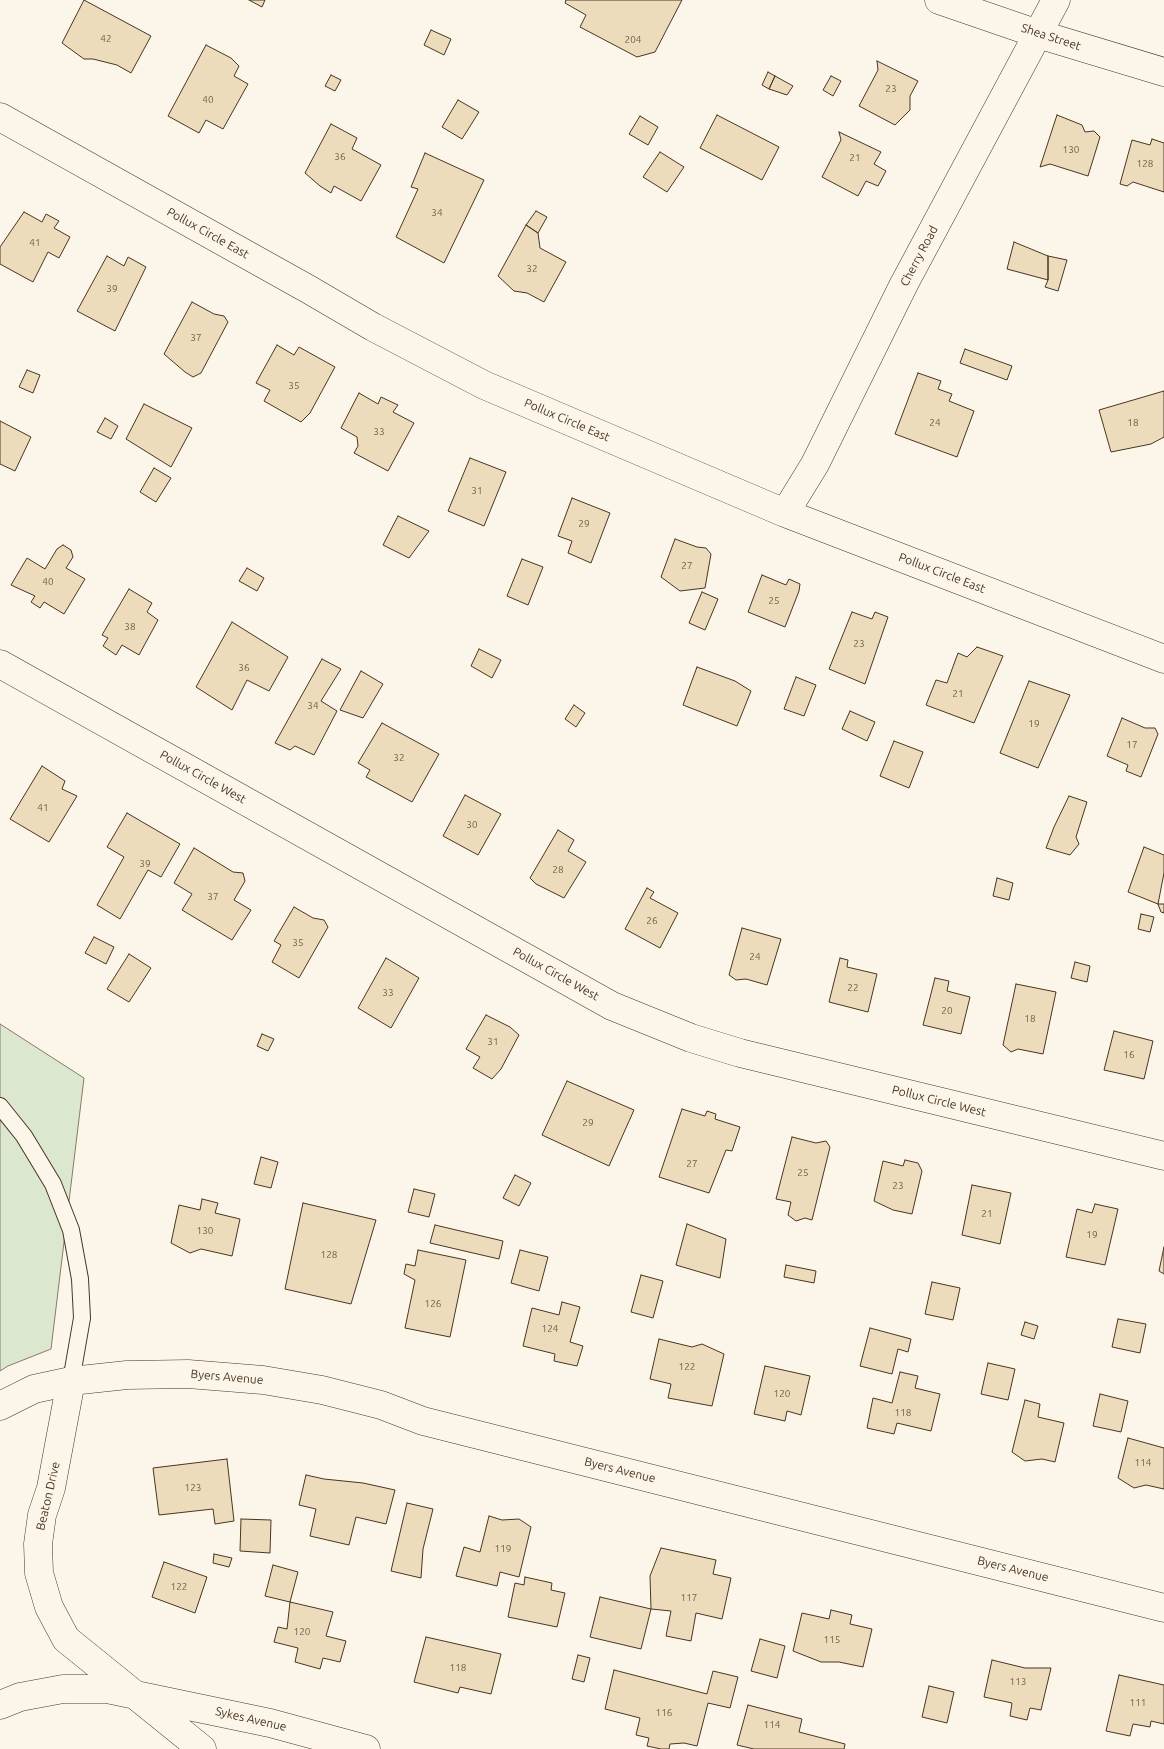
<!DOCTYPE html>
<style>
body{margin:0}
canvas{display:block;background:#fbf6e9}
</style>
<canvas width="1164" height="1749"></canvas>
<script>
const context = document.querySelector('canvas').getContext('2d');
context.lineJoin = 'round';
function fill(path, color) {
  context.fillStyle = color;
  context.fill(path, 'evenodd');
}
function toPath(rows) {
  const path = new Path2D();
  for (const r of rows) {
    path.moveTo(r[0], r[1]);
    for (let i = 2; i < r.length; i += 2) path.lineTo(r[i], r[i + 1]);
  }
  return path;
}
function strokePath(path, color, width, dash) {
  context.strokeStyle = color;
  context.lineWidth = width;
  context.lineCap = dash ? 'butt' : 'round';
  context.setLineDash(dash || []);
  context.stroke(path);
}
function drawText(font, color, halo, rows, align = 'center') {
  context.font = font + ' Ubuntu,sans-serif';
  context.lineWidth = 4;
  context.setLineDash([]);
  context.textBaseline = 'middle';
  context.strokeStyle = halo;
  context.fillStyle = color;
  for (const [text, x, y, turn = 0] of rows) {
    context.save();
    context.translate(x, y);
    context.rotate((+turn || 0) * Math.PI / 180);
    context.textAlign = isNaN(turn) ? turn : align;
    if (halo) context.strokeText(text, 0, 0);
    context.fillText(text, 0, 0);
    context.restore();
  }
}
const green = toPath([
 [0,1024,84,1078,51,1349,8,1366,0,1371,0,1024]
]);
fill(green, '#dce7d0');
strokePath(green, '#887966', 1);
const building = toPath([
 [84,0,151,36,131,73,117,65,93,59,84,59,62,43,84,0],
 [249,0,265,0,262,7,249,0],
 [566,0,682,0,655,52,637,57,580,27,586,15,565,3,566,0],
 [431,30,451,39,444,55,424,45,431,30],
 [206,45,231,58,239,66,234,76,248,84,223,129,206,120,199,133,168,116,206,45],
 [877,61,918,81,910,96,910,110,895,125,859,106,878,70,877,61],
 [768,72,775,76,769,89,762,85,768,72],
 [331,75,341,80,335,91,325,86,331,75],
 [775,76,793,86,787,95,769,89,775,76],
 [831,76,841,81,833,96,823,90,831,76],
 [458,100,479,112,462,139,442,127,458,100],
 [717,115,779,147,762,180,700,148,717,115],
 [1057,115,1082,125,1085,132,1094,131,1100,137,1088,176,1050,164,1040,167,1057,115],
 [640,116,658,127,648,145,629,134,640,116],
 [331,124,357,138,352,149,381,165,361,201,334,186,331,193,320,186,305,173,331,124],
 [839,132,881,152,874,164,886,171,878,186,866,181,858,196,822,177,841,140,839,132],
 [1152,139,1164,143,1164,192,1133,182,1127,186,1120,184,1132,140,1150,145,1152,139],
 [660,152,684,167,667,192,643,177,660,152],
 [425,153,484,180,444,263,396,237,418,189,411,187,425,153],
 [536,211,547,217,538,233,526,225,536,211],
 [24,212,42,222,46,214,59,221,54,228,70,237,59,258,48,252,33,282,0,264,0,247,24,212],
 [526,225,538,233,540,248,566,262,544,302,527,293,514,291,498,276,526,225],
 [1014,242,1048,256,1048,280,1007,269,1014,242],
 [107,256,124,266,128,257,146,267,115,331,77,311,107,256],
 [1048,256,1067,260,1058,291,1045,287,1048,280,1048,256],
 [192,302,214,314,224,316,228,322,201,373,193,377,185,372,164,354,192,302],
 [277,345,294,355,299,347,335,367,310,413,301,422,264,401,270,390,256,383,277,345],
 [965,349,1012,366,1007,380,960,363,965,349],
 [27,370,40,375,33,393,19,387,27,370],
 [918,373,941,381,938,389,952,394,949,401,974,411,957,457,895,434,918,373],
 [1164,391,1164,437,1151,444,1111,452,1099,410,1164,391],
 [359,393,378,404,381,397,398,405,393,412,414,423,388,471,354,453,358,446,357,437,341,428,359,393],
 [144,404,192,428,171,467,126,439,144,404],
 [105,418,118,426,111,439,97,432,105,418],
 [0,421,31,437,15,471,0,464,0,421],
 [470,458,506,472,484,526,448,511,470,458],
 [154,468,171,478,156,502,140,492,154,468],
 [572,498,610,513,591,563,568,553,572,541,558,536,572,498],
 [398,516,429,531,409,558,383,545,398,516],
 [675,539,697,547,706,548,711,554,705,588,680,591,661,577,675,539],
 [63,545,71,550,73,557,66,568,85,579,64,614,44,602,40,608,31,602,35,596,11,585,27,558,45,569,57,549,63,545],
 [522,559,543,567,528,605,507,596,522,559],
 [247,568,264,578,257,591,239,581,247,568],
 [762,575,786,585,789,579,800,584,799,591,785,627,748,612,762,575],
 [129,589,152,603,147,612,158,620,139,655,122,645,116,655,103,646,108,638,102,635,129,589],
 [702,592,718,599,705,630,689,623,702,592],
 [852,612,872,619,875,612,888,617,865,684,829,669,852,612],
 [232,622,288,657,269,691,247,680,232,710,196,687,232,622],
 [977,647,1003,656,974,723,926,705,936,680,947,683,958,653,967,657,977,647],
 [479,649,501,660,492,678,471,666,479,649],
 [322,659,341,669,321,701,337,711,314,755,295,746,290,750,275,743,322,659],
 [697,667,735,681,751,691,737,726,683,705,697,667],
 [361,671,383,684,363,718,340,710,361,671],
 [796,677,816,685,804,716,784,709,796,677],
 [1029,681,1070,695,1038,768,1000,753,1029,681],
 [574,705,585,713,576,727,565,719,574,705],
 [850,711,875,722,867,741,842,729,850,711],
 [1122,718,1145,728,1155,728,1158,734,1141,777,1126,771,1128,765,1107,756,1122,718],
 [382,723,439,754,412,802,366,777,370,770,358,763,382,723],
 [894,741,923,752,909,788,880,776,894,741],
 [42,766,65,781,62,789,77,796,49,842,10,819,42,766],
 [465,795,501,814,478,855,443,836,465,795],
 [1069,796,1087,802,1076,837,1079,844,1070,855,1046,848,1054,827,1069,796],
 [127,813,180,844,161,877,148,870,120,919,97,905,124,857,107,847,127,813],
 [558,830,574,840,568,851,586,862,564,898,536,884,530,878,558,830],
 [1144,847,1164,855,1164,873,1158,904,1128,892,1144,847],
 [194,848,233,872,243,873,245,881,234,900,251,910,232,940,182,910,192,894,174,883,194,848],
 [997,878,1013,883,1009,900,993,896,997,878],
 [647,888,654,892,650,898,678,913,660,948,625,929,647,888],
 [1158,904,1164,904,1164,913,1161,912,1158,904],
 [294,907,313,918,324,920,328,927,299,978,272,962,281,945,274,941,294,907],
 [1141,914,1154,917,1150,932,1138,929,1141,914],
 [742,928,781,939,767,985,746,979,736,980,729,975,742,928],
 [94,937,114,947,106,964,85,953,94,937],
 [129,954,151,968,129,1002,107,989,129,954],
 [386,958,419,978,391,1028,358,1008,386,958],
 [840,958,848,960,847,967,877,974,868,1012,829,1002,840,958],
 [1075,962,1090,966,1087,982,1071,978,1075,962],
 [935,978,949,981,947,991,970,997,961,1034,923,1025,935,978],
 [1016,984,1056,992,1043,1054,1018,1049,1011,1052,1003,1045,1016,984],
 [486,1015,510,1027,519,1035,501,1069,492,1079,473,1068,480,1057,466,1049,486,1015],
 [1114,1031,1153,1041,1144,1079,1104,1070,1114,1031],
 [262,1034,274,1039,268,1051,257,1046,262,1034],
 [567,1081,634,1110,609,1166,542,1135,567,1081],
 [682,1109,705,1116,707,1111,716,1114,715,1119,740,1127,732,1151,726,1150,709,1193,659,1177,682,1109],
 [792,1137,816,1143,826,1141,830,1147,812,1220,805,1218,796,1221,788,1215,791,1202,776,1199,792,1137],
 [261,1157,278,1162,271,1188,254,1184,261,1157],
 [905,1160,918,1163,922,1171,912,1214,893,1210,874,1201,883,1161,903,1166,905,1160],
 [515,1175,531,1183,519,1206,503,1198,515,1175],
 [972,1185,1011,1193,1000,1244,962,1235,972,1185],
 [414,1189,435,1194,429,1217,408,1212,414,1189],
 [202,1199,218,1203,215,1213,240,1219,232,1256,201,1249,190,1253,171,1243,179,1205,200,1210,202,1199],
 [303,1203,376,1220,351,1304,285,1289,303,1203],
 [1095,1204,1118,1209,1105,1265,1066,1257,1077,1209,1092,1213,1095,1204],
 [687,1224,726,1239,720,1278,676,1265,687,1224],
 [435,1225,503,1241,499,1259,430,1243,435,1225],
 [1164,1247,1164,1274,1159,1271,1164,1247],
 [418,1250,466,1260,450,1337,405,1328,415,1280,404,1274,406,1264,415,1266,418,1250],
 [520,1250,548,1257,539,1291,511,1283,520,1250],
 [786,1265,816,1271,814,1283,784,1277,786,1265],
 [641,1275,663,1281,653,1318,631,1312,641,1275],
 [932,1282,960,1288,953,1320,925,1314,932,1282],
 [562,1302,580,1307,570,1342,583,1346,577,1366,554,1361,555,1354,523,1346,532,1308,559,1315,562,1302],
 [1118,1319,1146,1324,1140,1353,1112,1347,1118,1319],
 [1025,1322,1038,1326,1034,1339,1021,1335,1025,1322],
 [870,1328,911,1339,908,1352,898,1349,892,1374,860,1366,870,1328],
 [659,1339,692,1347,702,1344,724,1354,712,1406,668,1398,671,1384,650,1379,659,1339],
 [988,1363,1015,1369,1008,1400,981,1394,988,1363],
 [765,1366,810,1376,801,1415,787,1411,785,1421,754,1414,765,1366],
 [900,1372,918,1376,915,1388,940,1394,931,1431,897,1423,894,1434,867,1428,873,1398,892,1403,900,1372],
 [1100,1394,1128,1401,1121,1432,1093,1426,1100,1394],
 [1025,1400,1040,1404,1038,1417,1064,1423,1055,1462,1042,1459,1025,1461,1012,1452,1025,1400],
 [1128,1438,1164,1448,1164,1489,1146,1485,1134,1488,1118,1478,1128,1438],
 [227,1459,234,1521,215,1524,213,1509,159,1515,153,1468,227,1459],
 [306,1475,324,1479,363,1483,395,1490,386,1524,356,1517,349,1545,310,1536,316,1509,299,1505,306,1475],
 [407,1503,433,1509,423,1549,421,1578,391,1571,407,1503],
 [489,1516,502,1520,519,1519,531,1527,519,1577,500,1572,497,1586,456,1576,464,1547,480,1552,489,1516],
 [241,1519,271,1520,270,1553,240,1551,241,1519],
 [661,1548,716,1560,713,1574,731,1578,722,1619,696,1613,691,1641,666,1636,671,1611,651,1609,650,1576,661,1548],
 [214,1554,232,1558,229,1567,213,1563,214,1554],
 [164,1562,207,1577,195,1613,152,1597,164,1562],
 [273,1565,298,1572,290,1602,265,1596,273,1565],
 [525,1577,552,1583,551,1590,565,1593,557,1627,508,1617,515,1583,524,1585,525,1577],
 [600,1597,651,1609,641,1649,590,1637,600,1597],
 [290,1602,333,1612,326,1636,346,1641,340,1662,323,1658,320,1669,295,1662,298,1648,274,1642,278,1627,287,1629,290,1602],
 [831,1610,852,1615,850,1624,872,1629,863,1667,839,1662,821,1662,793,1651,802,1613,829,1619,831,1610],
 [426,1637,501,1654,491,1694,460,1687,458,1693,414,1682,426,1637],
 [760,1639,785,1646,777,1678,751,1671,760,1639],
 [578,1655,590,1658,584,1682,572,1679,578,1655],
 [992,1660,1025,1668,1051,1668,1041,1710,1030,1708,1027,1720,1010,1716,1012,1703,984,1697,992,1660],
 [614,1670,707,1694,713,1671,738,1677,730,1708,708,1703,697,1746,684,1743,670,1744,669,1749,661,1749,647,1746,649,1738,636,1735,640,1718,605,1709,614,1670],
 [1119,1675,1164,1685,1164,1724,1151,1721,1150,1727,1133,1724,1130,1736,1106,1731,1119,1675],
 [929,1686,954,1692,947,1723,922,1717,929,1686],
 [748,1705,802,1719,799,1732,845,1744,844,1749,754,1749,737,1745,748,1705]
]);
fill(building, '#ecdcbc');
strokePath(building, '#4a3520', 1);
const lane = toPath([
 [0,1106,24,1136,53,1184,71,1230,80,1279,82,1318,71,1381]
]);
const street = toPath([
 [939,0,1038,34,1164,72],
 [0,117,308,289,373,327,484,385,785,513,1164,659],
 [785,513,815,464,904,284,1056,0],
 [0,664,612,1006,691,1038,740,1053,1164,1156],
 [71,1381,51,1488,42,1515,38,1544,39,1573,49,1607,66,1639,202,1749],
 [0,1406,34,1389,71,1381,127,1375,188,1374,263,1380,322,1390,381,1405,423,1421,1164,1608],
 [0,1705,20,1697,63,1689,107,1689,270,1723,366,1749]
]);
strokePath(lane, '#4a3520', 18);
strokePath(street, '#4a3520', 29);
strokePath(lane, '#fbf6e9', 16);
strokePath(street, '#fbf6e9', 28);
drawText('10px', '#725f47', null, [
 ["42",106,39],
 ["204",633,40],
 ["23",891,89],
 ["40",208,100],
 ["130",1071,150],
 ["36",340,157],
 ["21",855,158],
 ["128",1145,164],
 ["34",437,213],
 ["41",35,243],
 ["32",532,269],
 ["39",112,289],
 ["37",196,338],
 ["35",294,386],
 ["24",935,423],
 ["18",1133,423],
 ["33",379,432],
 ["31",477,491],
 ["29",584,524],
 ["27",687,566],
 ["40",48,582],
 ["25",774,601],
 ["38",130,627],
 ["23",859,644],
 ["36",244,668],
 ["21",958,694],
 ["34",313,706],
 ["19",1034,724],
 ["17",1132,745],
 ["32",399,758],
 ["41",43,808],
 ["30",472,825],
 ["39",145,864],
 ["28",558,870],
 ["37",213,897],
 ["26",652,921],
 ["35",298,943],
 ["24",755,957],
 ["22",853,988],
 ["33",388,993],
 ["20",947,1011],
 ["18",1030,1019],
 ["31",493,1042],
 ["16",1129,1055],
 ["29",588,1123],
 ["27",692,1164],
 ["25",803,1173],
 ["23",898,1186],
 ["21",987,1214],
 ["130",205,1231],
 ["19",1092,1235],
 ["128",329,1255],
 ["126",433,1304],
 ["124",550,1329],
 ["122",687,1367],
 ["120",782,1394],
 ["118",903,1413],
 ["114",1143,1463],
 ["123",193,1488],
 ["119",503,1549],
 ["122",179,1587],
 ["117",689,1598],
 ["120",302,1632],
 ["115",832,1640],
 ["118",458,1668],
 ["113",1018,1682],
 ["111",1138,1703],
 ["116",664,1713],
 ["114",772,1725]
]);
drawText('12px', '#4a3520', '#fbf6e9', [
 ["Shea Street",1051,37,18],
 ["Pollux Circle East",208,233,29],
 ["Cherry Road",919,256,-62],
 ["Pollux Circle East",567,420,23],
 ["Pollux Circle East",942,573,21],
 ["Pollux Circle West",203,777,29],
 ["Pollux Circle West",556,974,29],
 ["Pollux Circle West",939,1101,14],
 ["Byers Avenue",227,1377,5],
 ["Byers Avenue",620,1470,14],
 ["Beaton Drive",48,1496,-77],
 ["Byers Avenue",1013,1569,14],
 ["Sykes Avenue",251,1719,13]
]);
</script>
